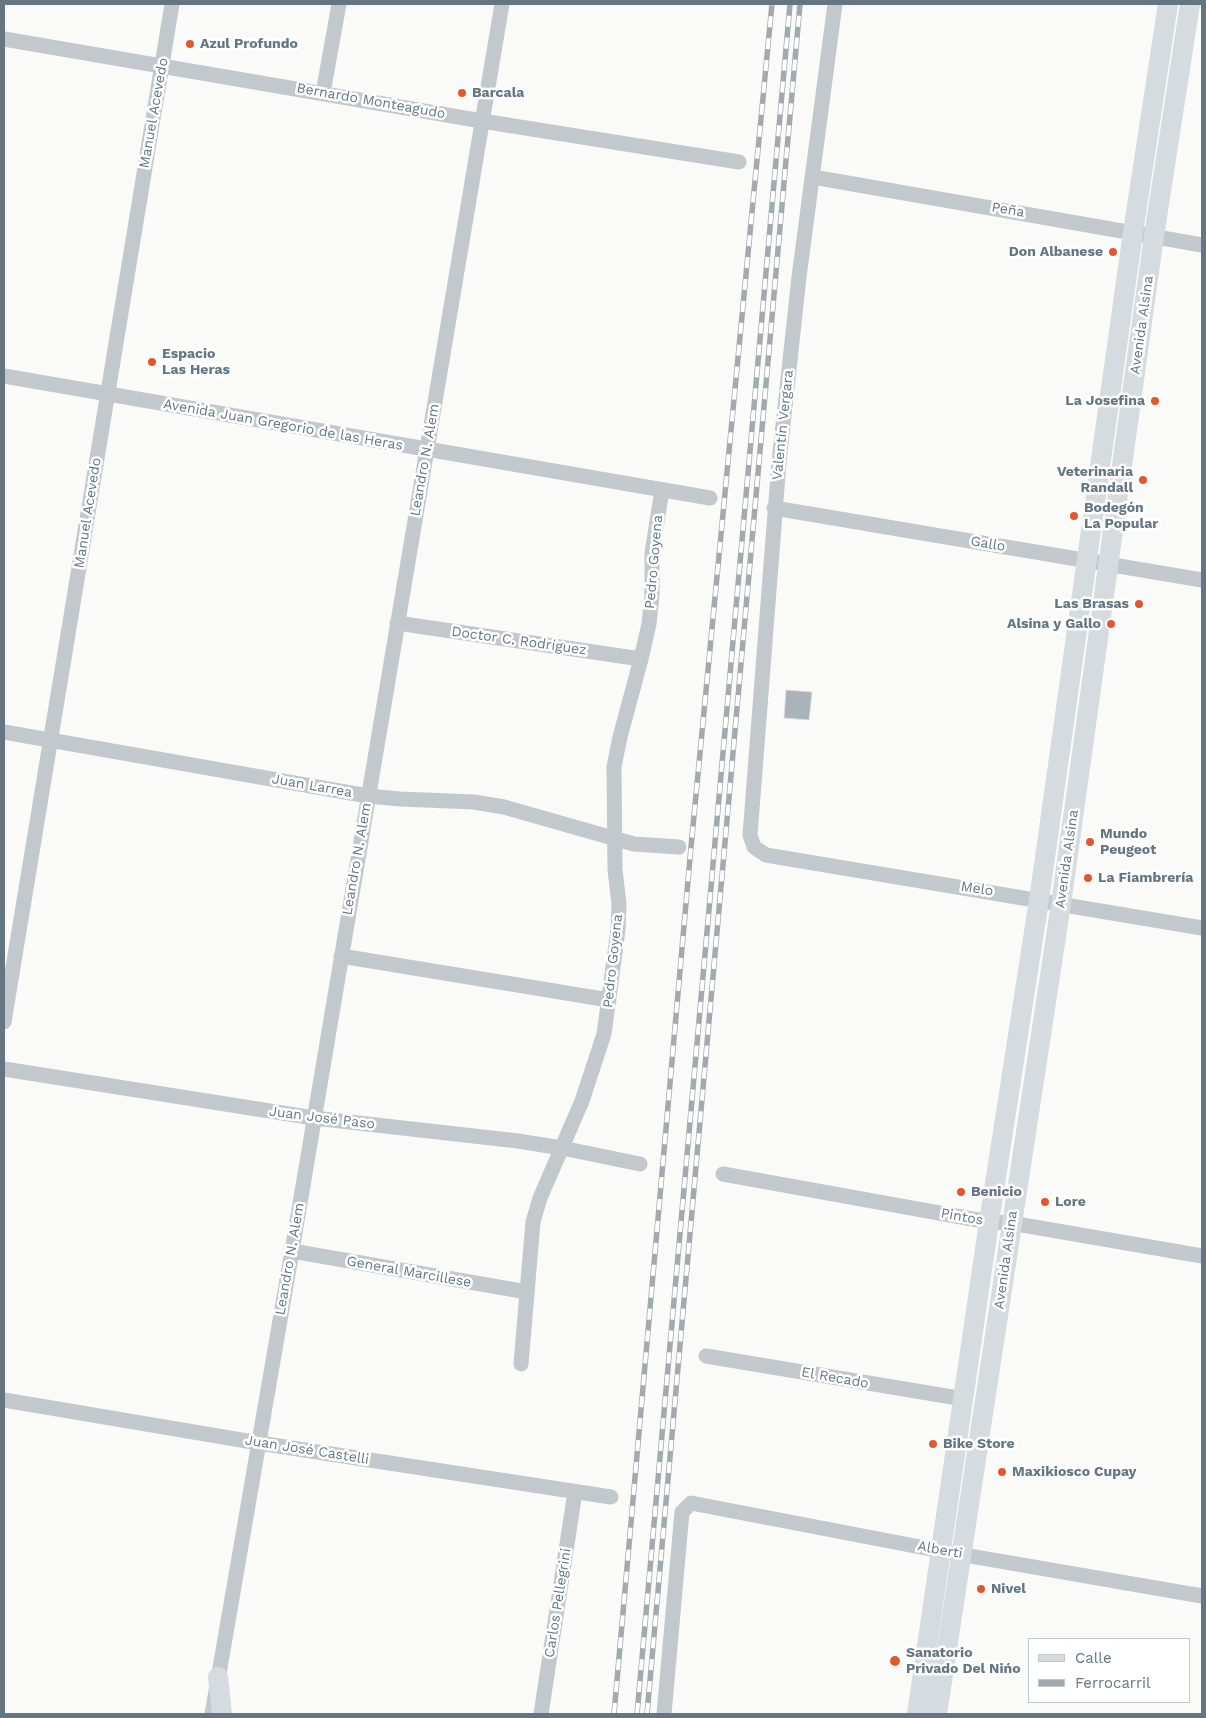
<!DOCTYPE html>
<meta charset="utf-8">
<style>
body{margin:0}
#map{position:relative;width:1206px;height:1718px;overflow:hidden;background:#fafaf8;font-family:"Work Sans",sans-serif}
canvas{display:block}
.frame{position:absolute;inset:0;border:5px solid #657683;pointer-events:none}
.legend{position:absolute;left:1028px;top:1638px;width:162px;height:65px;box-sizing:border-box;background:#fff;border:1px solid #c1c8cd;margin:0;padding:6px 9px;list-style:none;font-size:15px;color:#657683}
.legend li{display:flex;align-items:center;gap:10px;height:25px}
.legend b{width:25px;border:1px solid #c1c8cd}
</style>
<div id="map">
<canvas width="1206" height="1718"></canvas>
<div class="frame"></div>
<ul class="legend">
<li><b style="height:6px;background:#d6dbdf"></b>Calle</li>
<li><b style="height:6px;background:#a2aab0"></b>Ferrocarril</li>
</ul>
</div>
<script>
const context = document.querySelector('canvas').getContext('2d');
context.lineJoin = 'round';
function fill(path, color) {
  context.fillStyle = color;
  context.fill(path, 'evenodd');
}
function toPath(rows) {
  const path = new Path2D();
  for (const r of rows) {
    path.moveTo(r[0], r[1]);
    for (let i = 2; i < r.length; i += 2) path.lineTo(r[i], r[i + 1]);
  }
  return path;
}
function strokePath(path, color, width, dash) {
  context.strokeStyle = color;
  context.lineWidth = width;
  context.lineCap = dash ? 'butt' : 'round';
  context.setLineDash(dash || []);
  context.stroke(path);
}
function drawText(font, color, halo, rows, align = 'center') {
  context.font = font + ' "Work Sans",sans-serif';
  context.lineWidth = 5;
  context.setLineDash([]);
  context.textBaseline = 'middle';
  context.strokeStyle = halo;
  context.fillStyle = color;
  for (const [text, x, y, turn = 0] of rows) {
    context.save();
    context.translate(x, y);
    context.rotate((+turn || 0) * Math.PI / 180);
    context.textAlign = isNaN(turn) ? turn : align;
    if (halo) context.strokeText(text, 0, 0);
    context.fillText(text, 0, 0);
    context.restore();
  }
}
const building = toPath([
 [786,690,812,692,809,720,784,718,786,690]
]);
fill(building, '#aab3b9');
strokePath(building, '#dcdcda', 1);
strokePath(toPath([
 [835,4,799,277,779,462,750,835,754,847,766,855,1202,928],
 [4,39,482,121,739,162],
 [323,93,339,4],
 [813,177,1202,245],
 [4,376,710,498],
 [774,508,1202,580],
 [397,623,641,659],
 [4,732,368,796,400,799,474,802,504,807,634,844,679,847],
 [341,956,609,1000],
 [4,1022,172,4],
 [4,1069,314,1118,518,1141,562,1148,640,1164],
 [723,1174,989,1222,1011,1223,1202,1256],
 [292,1251,527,1292],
 [706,1356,964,1399],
 [521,1364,533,1222,540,1198,582,1101,604,1034,618,930,619,904,615,870,614,767,620,737,641,659,649,624,652,595,652,553,662,490],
 [4,1400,259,1443,611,1497],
 [212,1714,292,1251,502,4],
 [541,1714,575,1492],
 [664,1714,682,1512,691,1503,941,1551,1202,1596]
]), '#c3c8cc', 15);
strokePath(toPath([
 [218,1677,222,1714],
 [917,1714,989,1222,1039,900,1133,232,1168,4],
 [937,1714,1061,904,1154,236,1190,4]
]), '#d6dbdf', 20);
const rail = toPath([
 [614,1714,691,847,772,4],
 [637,1714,790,4],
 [647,1714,800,4]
]);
strokePath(rail, '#a2aab0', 5.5);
strokePath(rail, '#fff', 4, [11]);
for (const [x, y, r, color] of [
 [190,44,5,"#e4572e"],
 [462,93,5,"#e4572e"],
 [1113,252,5,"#e4572e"],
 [152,362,5,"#e4572e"],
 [1155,401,5,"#e4572e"],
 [1143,480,5,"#e4572e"],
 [1074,516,5,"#e4572e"],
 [1139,604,5,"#e4572e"],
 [1111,624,5,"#e4572e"],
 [1090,842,5,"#e4572e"],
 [1088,878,5,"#e4572e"],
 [961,1192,5,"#e4572e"],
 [1045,1202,5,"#e4572e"],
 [933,1444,5,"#e4572e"],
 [1002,1472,5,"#e4572e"],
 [981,1589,5,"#e4572e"],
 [895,1661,6,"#e4572e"]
]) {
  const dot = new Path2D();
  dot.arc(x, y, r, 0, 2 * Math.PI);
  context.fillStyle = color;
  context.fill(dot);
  strokePath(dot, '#fff', 2);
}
drawText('bold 14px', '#657683', '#fff', [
 ["Azul Profundo",200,44],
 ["Barcala",472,93],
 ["Don Albanese",1103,252,"right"],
 ["Espacio",162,354],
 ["Las Heras",162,370],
 ["La Josefina",1145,401,"right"],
 ["Veterinaria",1133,472,"right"],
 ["Randall",1133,488,"right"],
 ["Bodegón",1084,508],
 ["La Popular",1084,524],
 ["Las Brasas",1129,604,"right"],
 ["Alsina y Gallo",1101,624,"right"],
 ["Mundo",1100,834],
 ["Peugeot",1100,850],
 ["La Fiambrería",1098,878],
 ["Benicio",971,1192],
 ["Lore",1055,1202],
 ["Bike Store",943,1444],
 ["Maxikiosco Cupay",1012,1472],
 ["Nivel",991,1589],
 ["Sanatorio",906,1653],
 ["Privado Del Nińo",906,1669]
], 'left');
drawText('14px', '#657683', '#fff', [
 ["Bernardo Monteagudo",371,101,10],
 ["Manuel Acevedo",154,113,-80],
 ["Peña",1008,210,10],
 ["Avenida Alsina",1142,325,-82],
 ["Avenida Juan Gregorio de las Heras",283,425,10],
 ["Valentín Vergara",783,425,-84],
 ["Leandro N. Alem",425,460,-80],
 ["Manuel Acevedo",88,513,-81],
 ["Gallo",988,544,10],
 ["Pedro Goyena",654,562,-85],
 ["Doctor C. Rodríguez",519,641,8],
 ["Juan Larrea",312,786,10],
 ["Leandro N. Alem",357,859,-80],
 ["Avenida Alsina",1067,859,-82],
 ["Melo",977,889,9],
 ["Pedro Goyena",613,961,-84],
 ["Juan José Paso",322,1118,7],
 ["Pintos",962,1217,10],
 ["Leandro N. Alem",290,1259,-80],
 ["Avenida Alsina",1006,1260,-82],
 ["General Marcillese",409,1272,10],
 ["El Recado",835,1378,10],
 ["Juan José Castelli",307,1450,9],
 ["Alberti",940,1550,10],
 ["Carlos Pellegrini",558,1603,-81]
]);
</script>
